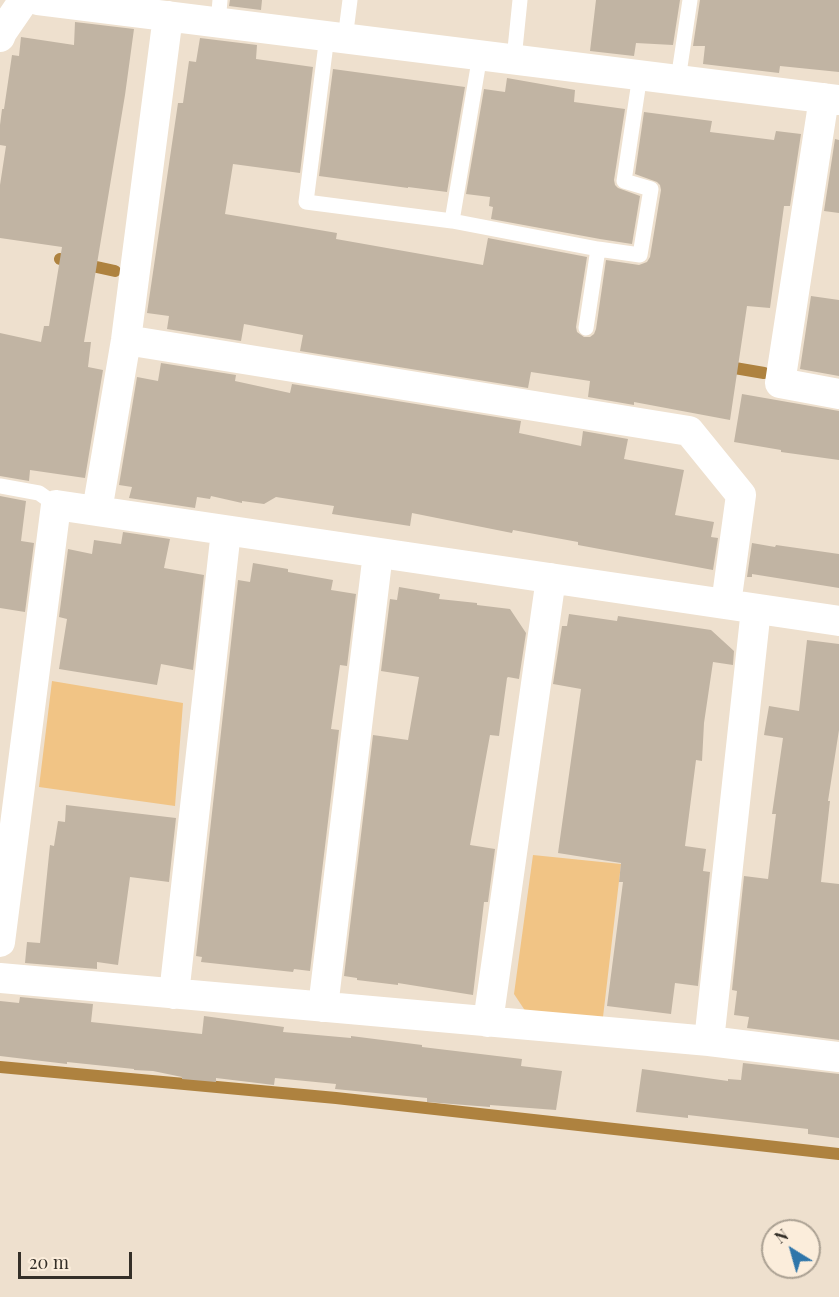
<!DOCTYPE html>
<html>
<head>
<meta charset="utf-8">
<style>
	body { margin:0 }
	#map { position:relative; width:839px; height:1297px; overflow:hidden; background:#eee0ce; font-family:"Playfair Display",serif }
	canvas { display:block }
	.north { position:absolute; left:761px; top:1219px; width:60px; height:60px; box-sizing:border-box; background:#fbeddb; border:2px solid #aba193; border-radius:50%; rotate:323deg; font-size:16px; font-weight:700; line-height:24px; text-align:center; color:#342f28 }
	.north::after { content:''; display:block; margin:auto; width:21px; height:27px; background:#2f76aa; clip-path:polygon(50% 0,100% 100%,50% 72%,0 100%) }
	.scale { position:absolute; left:18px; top:1252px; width:114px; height:27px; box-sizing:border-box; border:3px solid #342f28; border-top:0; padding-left:8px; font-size:18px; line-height:21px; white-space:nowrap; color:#342f28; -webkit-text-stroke:4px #fbeddb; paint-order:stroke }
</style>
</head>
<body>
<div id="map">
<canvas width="839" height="1297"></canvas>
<div class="north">N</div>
<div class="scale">20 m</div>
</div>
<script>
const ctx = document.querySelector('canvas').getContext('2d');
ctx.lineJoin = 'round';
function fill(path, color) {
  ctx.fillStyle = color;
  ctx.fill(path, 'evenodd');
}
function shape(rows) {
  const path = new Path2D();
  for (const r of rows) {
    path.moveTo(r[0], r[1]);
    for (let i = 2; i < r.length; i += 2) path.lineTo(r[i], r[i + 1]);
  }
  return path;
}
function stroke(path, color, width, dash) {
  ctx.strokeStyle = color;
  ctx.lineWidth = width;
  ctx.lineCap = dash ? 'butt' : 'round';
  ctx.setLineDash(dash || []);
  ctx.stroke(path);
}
fill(shape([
	[52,681,183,703,175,806,39,787],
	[533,855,621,864,603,1017,528,1015,514,994]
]), '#f1c485');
stroke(shape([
	[60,259,115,271],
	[723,366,764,373],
	[0,1067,336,1098,839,1154]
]), '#ae823f', 12);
fill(shape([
	[230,0,262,0,261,10,229,6],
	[596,0,680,0,673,45,636,43,634,56,590,51],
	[700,0,839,0,839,72,780,66,779,73,703,64,705,46,693,46],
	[75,22,134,29,125,95,84,342,91,342,88,367,103,370,85,478,30,470,29,481,0,476,0,333,41,342,44,326,49,326,62,247,0,238,0,185,6,146,0,145,0,125,2,109,4,109,12,55,19,56,21,37,74,45],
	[200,38,257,45,256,59,313,67,300,173,233,164,225,214,337,233,336,239,483,265,488,238,587,257,576,327,577,332,584,337,590,337,594,334,596,329,606,260,639,265,647,262,650,257,661,190,660,185,657,182,635,174,644,112,712,121,710,132,774,140,776,131,801,134,790,206,784,206,770,308,747,306,730,420,634,402,634,405,588,397,590,381,531,372,528,388,300,351,303,335,244,324,241,341,167,329,169,316,147,313,178,103,183,103,189,61,196,62],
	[333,69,465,87,447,192,408,187,408,188,319,176],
	[507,78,575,90,574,102,625,109,614,180,615,185,618,188,640,196,632,244,600,239,491,219,493,207,489,206,490,197,466,194,484,89,505,92],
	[835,139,839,140,839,213,824,211],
	[811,296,839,300,839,376,800,369],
	[161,363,236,375,235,381,290,393,292,384,521,421,519,433,581,446,583,431,628,439,624,459,684,470,675,515,714,522,711,537,718,538,713,570,578,545,578,542,513,530,512,533,412,513,410,526,332,514,334,506,276,497,264,504,242,501,242,503,211,496,210,499,197,497,195,508,129,498,132,487,119,485,137,377,158,381],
	[742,394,839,411,839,460,781,452,781,450,734,442],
	[0,496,26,501,21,541,34,543,25,612,0,608],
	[123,532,170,539,164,568,204,575,193,670,161,664,157,685,59,669,67,619,59,617,68,549,92,554,94,540,121,544],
	[752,543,775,547,776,545,839,554,839,588,752,574,752,577,747,577],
	[253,563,288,569,288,572,333,580,331,590,356,594,347,666,340,665,331,729,339,730,310,971,294,969,293,972,201,962,202,957,196,956,238,580,250,582],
	[399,587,440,594,439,599,477,603,477,605,510,609,526,633,519,679,508,677,507,678,499,736,490,735,470,845,495,849,488,902,484,902,473,995,398,983,398,985,357,980,357,978,344,976,373,735,408,740,419,677,381,671,390,599,397,600],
	[569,614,617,621,618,616,711,630,734,651,733,665,713,662,704,723,702,761,696,760,685,846,706,849,703,871,710,872,698,986,675,983,671,1014,607,1006,623,882,619,882,621,863,558,853,581,689,553,684,562,626,567,626],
	[807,640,839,644,839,730,828,801,830,801,821,882,839,884,839,1040,747,1028,749,1017,734,1015,737,991,732,990,744,876,768,879,776,814,772,814,783,738,764,735,769,706,799,711],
	[66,805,176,818,169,882,130,877,118,965,97,962,97,969,25,963,27,942,40,943,50,845,54,846,58,821,65,822],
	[20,997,93,1004,91,1022,202,1034,204,1016,284,1027,283,1032,351,1038,351,1036,422,1045,422,1047,522,1059,521,1066,562,1071,556,1110,490,1105,490,1107,427,1102,427,1098,335,1089,336,1084,275,1078,274,1085,216,1078,216,1082,182,1079,182,1077,153,1071,134,1070,134,1069,67,1062,67,1064,0,1056,0,1001,19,1003],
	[743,1063,839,1074,839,1138,808,1134,808,1129,688,1115,688,1118,636,1112,642,1069,728,1081,728,1079,741,1080]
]), '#c1b4a3');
stroke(shape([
	[218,23,220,0],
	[327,36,306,202,452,221,598,249,640,255,651,189,624,181,640,75],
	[345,39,350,0],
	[514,59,520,0],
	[678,80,690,0],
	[452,221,480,55],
	[586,328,598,249],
	[0,486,39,493,56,505]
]), '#fff', 15);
stroke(shape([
	[38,0,839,100],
	[0,37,2,32,24,0],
	[824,98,780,383,839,394],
	[126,340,689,431,741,495,726,604],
	[97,511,126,340,168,16],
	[0,942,56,505,839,621],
	[0,978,709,1041,839,1057],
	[174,994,226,531],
	[323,1007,378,553],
	[488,1022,551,578],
	[709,1041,756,609]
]), '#fff', 30);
</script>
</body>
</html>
